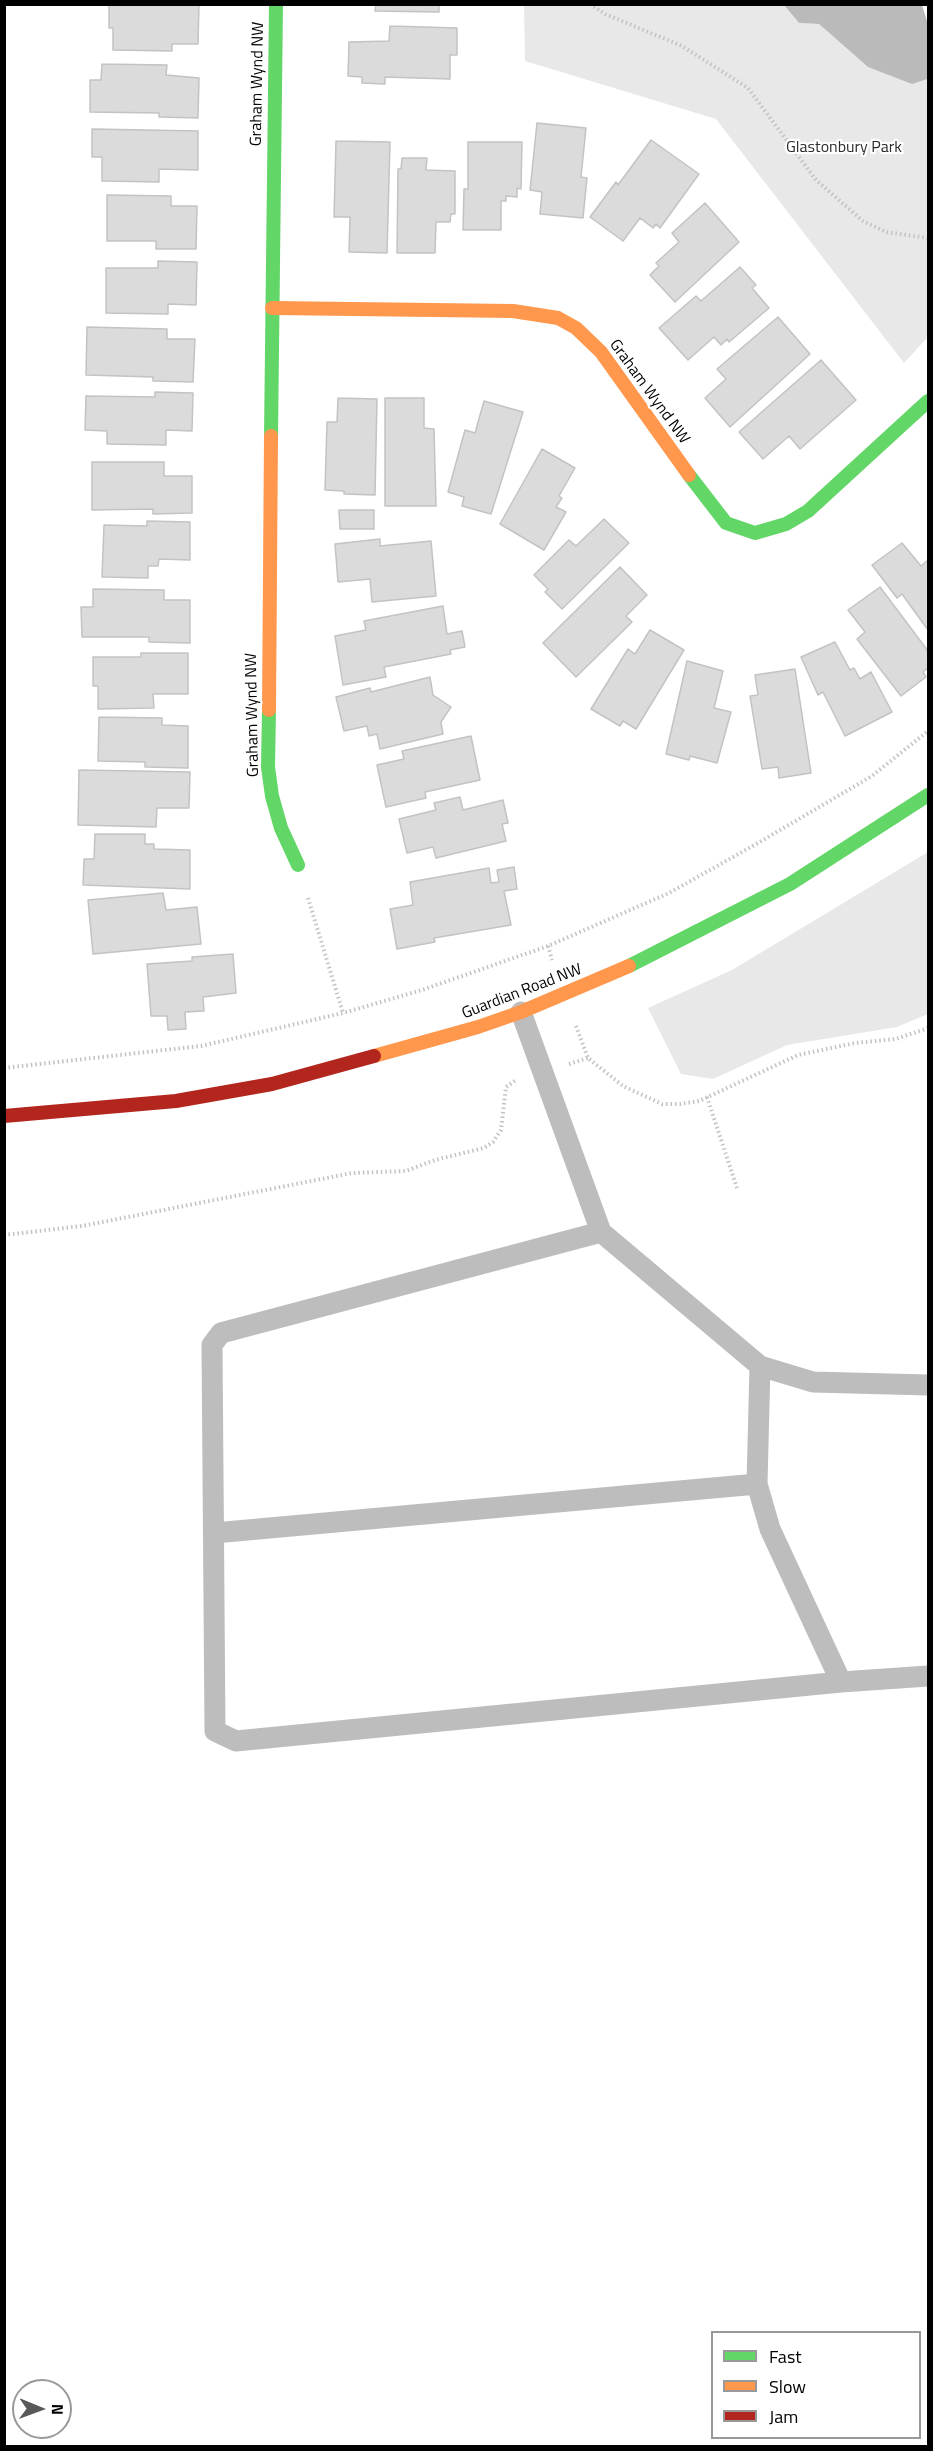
<!DOCTYPE html>
<html>
<head>
<meta charset="utf-8">
<style>
	body { margin:0 }
	#map { position:relative; width:933px; height:2451px; overflow:hidden; background:#fff; font-family:"Titillium Web",sans-serif }
	canvas { display:block }
	.frame { position:absolute; inset:0; border:6px solid #000; pointer-events:none }
	.legend { position:absolute; left:711px; top:2331px; width:210px; height:108px; box-sizing:border-box; background:#fff; border:2px solid #999; margin:0; padding:8px 10px; list-style:none; font-size:18px; color:#000 }
	.legend li { display:flex; align-items:center; gap:12px; height:30px }
	.legend b { width:30px; border:2px solid #999 }
	.north { position:absolute; left:12px; top:2379px; width:60px; height:60px; box-sizing:border-box; background:#fff; border:2px solid #999; border-radius:50%; rotate:91deg; font-size:16px; font-weight:700; line-height:24px; text-align:center; color:#000 }
	.north::after { content:''; display:block; margin:auto; width:21px; height:27px; background:#595959; clip-path:polygon(50% 0,100% 100%,50% 72%,0 100%) }
</style>
</head>
<body>
<div id="map">
<canvas width="933" height="2451"></canvas>
<div class="frame"></div>
<ul class="legend">
<li><b style="height:8px;background:#63d668"></b>Fast</li>
<li><b style="height:8px;background:#ff974d"></b>Slow</li>
<li><b style="height:8px;background:#b3261e"></b>Jam</li>
</ul>
<div class="north">N</div>
</div>
<script>
const ctx = document.querySelector('canvas').getContext('2d');
ctx.lineJoin = 'round';
function fill(path, color) {
  ctx.fillStyle = color;
  ctx.fill(path, 'evenodd');
}
function shape(rows) {
  const path = new Path2D();
  for (const r of rows) {
    path.moveTo(r[0], r[1]);
    for (let i = 2; i < r.length; i += 2) path.lineTo(r[i], r[i + 1]);
  }
  return path;
}
function stroke(path, color, width, dash) {
  ctx.strokeStyle = color;
  ctx.lineWidth = width;
  ctx.lineCap = dash ? 'butt' : 'round';
  ctx.setLineDash(dash || []);
  ctx.stroke(path);
}
function write(font, color, halo, rows, align = 'center') {
  ctx.font = font + ' "Titillium Web",sans-serif';
  ctx.lineWidth = 4.5;
  ctx.setLineDash([]);
  ctx.textBaseline = 'middle';
  ctx.strokeStyle = halo;
  ctx.fillStyle = color;
  for (const [text, x, y, turn = 0] of rows) {
    ctx.save();
    ctx.translate(x, y);
    ctx.rotate((+turn || 0) * Math.PI / 180);
    ctx.textAlign = isNaN(turn) ? turn : align;
    if (halo) ctx.strokeText(text, 0, 0);
    ctx.fillText(text, 0, 0);
    ctx.restore();
  }
}
fill(shape([
	[524,5,784,5,799,23,819,24,868,67,927,79,928,59,928,337,904,363,716,119,525,61],
	[928,852,928,1014,897,1027,787,1045,713,1079,681,1074,648,1008,732,970]
]), '#e8e8e8');
fill(shape([
	[784,5,922,5,928,24,927,79,912,84,868,67,819,24,799,23]
]), '#bababa');
const building = shape([
	[109,4,199,4,198,44,172,44,172,51,113,50,113,28,109,28,109,4],
	[376,4,439,4,439,12,375,11,376,4],
	[390,26,457,28,457,55,450,55,450,79,385,77,385,84,362,83,362,77,348,76,349,42,389,41,390,26],
	[102,64,167,65,166,75,199,78,198,118,159,117,159,113,90,112,90,80,101,80,102,64],
	[537,123,586,128,581,177,587,178,583,218,540,214,542,192,530,190,537,123],
	[92,129,198,131,198,170,159,169,159,182,102,181,102,157,92,157,92,129],
	[651,140,699,174,660,228,656,224,653,228,640,218,623,241,590,217,616,182,618,185,651,140],
	[336,141,390,142,387,253,349,252,350,217,334,217,336,141],
	[468,142,522,142,521,189,517,188,517,197,506,196,506,201,501,201,501,230,463,230,464,189,468,189,468,142],
	[402,158,427,158,426,170,455,171,455,214,451,214,450,222,436,222,435,253,397,253,398,169,401,169,402,158],
	[107,195,171,196,171,206,197,206,196,249,156,249,156,241,107,241,107,195],
	[705,203,739,242,675,302,650,275,659,266,656,263,679,242,672,233,705,203],
	[158,261,197,262,196,305,168,304,168,314,106,313,106,268,158,268,158,261],
	[740,267,756,285,752,288,769,308,729,342,727,339,721,345,714,337,688,360,659,328,696,296,701,301,740,267],
	[778,317,810,354,730,427,705,398,726,379,717,369,778,317],
	[87,327,167,329,167,339,195,339,193,382,153,381,153,377,86,375,87,327],
	[821,360,856,400,800,449,789,436,763,459,739,432,821,360],
	[155,392,193,393,192,431,166,430,166,445,107,444,107,431,85,430,86,396,155,397,155,392],
	[338,398,377,399,375,495,344,494,344,491,325,490,327,422,337,422,338,398],
	[385,398,424,398,424,428,434,429,436,506,385,506,385,398],
	[484,401,523,412,491,514,462,506,464,497,448,492,465,430,475,433,484,401],
	[542,449,575,468,559,496,562,498,556,507,566,512,544,550,500,524,542,449],
	[92,462,164,462,164,476,192,476,192,513,153,514,153,509,92,510,92,462],
	[339,510,374,510,374,529,340,529,339,510],
	[604,519,629,543,562,609,545,592,548,589,534,575,569,540,576,546,604,519],
	[147,521,190,522,190,560,159,559,158,566,148,566,148,578,102,577,104,525,147,526,147,521],
	[380,539,380,546,431,541,436,596,372,602,370,579,338,582,335,544,380,539],
	[902,543,921,566,928,560,928,630,902,594,897,598,872,565,902,543],
	[620,567,647,595,626,616,632,622,576,677,543,643,620,567],
	[880,587,928,651,928,668,923,672,926,677,901,696,857,639,865,632,848,610,880,587],
	[93,589,164,590,164,600,190,600,190,643,149,642,149,637,82,637,81,607,93,607,93,589],
	[443,606,447,634,462,631,465,647,450,650,451,654,384,667,386,677,343,685,335,636,366,630,364,621,443,606],
	[650,630,684,650,636,729,623,721,620,726,591,709,628,649,635,654,650,630],
	[835,642,850,670,854,668,860,679,871,672,892,712,845,736,823,692,818,695,801,657,835,642],
	[141,653,188,653,188,694,153,694,154,708,98,709,98,686,93,686,93,657,141,657,141,653],
	[687,661,723,671,714,708,731,712,717,763,690,756,689,760,666,754,687,661],
	[795,669,811,773,779,778,778,767,762,769,750,696,758,695,755,675,795,669],
	[430,677,433,695,451,707,441,722,443,734,380,749,377,734,369,736,367,726,344,731,336,697,370,688,371,692,430,677],
	[99,717,162,718,162,725,188,726,188,768,145,767,145,762,98,761,99,717],
	[471,736,480,780,425,792,426,798,386,807,377,765,404,759,402,751,471,736],
	[79,770,190,772,189,808,157,808,156,827,78,825,79,770],
	[460,797,463,810,503,800,508,823,502,824,506,841,436,858,433,847,407,853,399,819,436,810,434,803,460,797],
	[95,834,145,834,145,844,154,844,154,849,190,850,190,889,83,885,84,859,94,859,95,834],
	[514,867,517,889,504,891,511,925,434,938,435,942,397,949,390,909,413,905,410,882,489,868,491,883,499,882,497,870,514,867],
	[163,893,166,910,197,907,201,944,93,954,88,900,163,893],
	[233,954,236,993,203,997,204,1011,185,1012,186,1029,168,1030,167,1016,151,1016,147,964,192,961,192,957,233,954]
]);
fill(building, '#dbdbdb');
stroke(building, '#c3c3c3', 1.5);
stroke(shape([
	[590,4,605,14,682,46,748,88,816,180,863,221,886,232,928,238],
	[308,898,343,1013],
	[548,946,552,960],
	[576,1026,588,1058,623,1086,662,1104,680,1104,699,1101,798,1055,855,1043,896,1039,928,1028],
	[569,1064,588,1058],
	[4,1068,201,1046,343,1013,422,990,548,946,669,893,758,843,872,776,928,731],
	[707,1097,737,1188],
	[4,1235,82,1226,352,1173,406,1171,435,1160,484,1148,493,1142,501,1130,506,1087,516,1080]
]), '#c2c2c2', 4, [1.5, 3]);
stroke(shape([
	[521,1012,601,1232,760,1366,813,1382,928,1385],
	[601,1232,221,1333,212,1345,215,1731,236,1741,841,1682],
	[760,1366,757,1484,770,1529,841,1682,928,1676],
	[214,1533,757,1484]
]), '#bdbdbd', 21);
stroke(shape([
	[271,436,276,4],
	[689,475,726,523,755,533,786,524,808,511,928,401],
	[269,710,268,767,272,796,281,828,298,865],
	[629,966,790,884,928,795]
]), '#63d668', 14);
stroke(shape([
	[272,308,513,311,558,318,576,328,601,352,689,475],
	[269,710,271,436],
	[374,1056,478,1027,521,1012,629,966]
]), '#ff974d', 14);
stroke(shape([
	[4,1116,176,1101,272,1084,374,1056]
]), '#b3261e', 14);
write('16px', '#000', '#fff', [
	["Graham Wynd NW",258,84,-89],
	["Graham Wynd NW",649,392,54],
	["Graham Wynd NW",253,715,-91],
	["Guardian Road NW",522,992,-21]
]);
write('16px', '#2c2c2c', '#fff', [
	["Glastonbury Park",844,148]
]);
</script>
</body>
</html>
